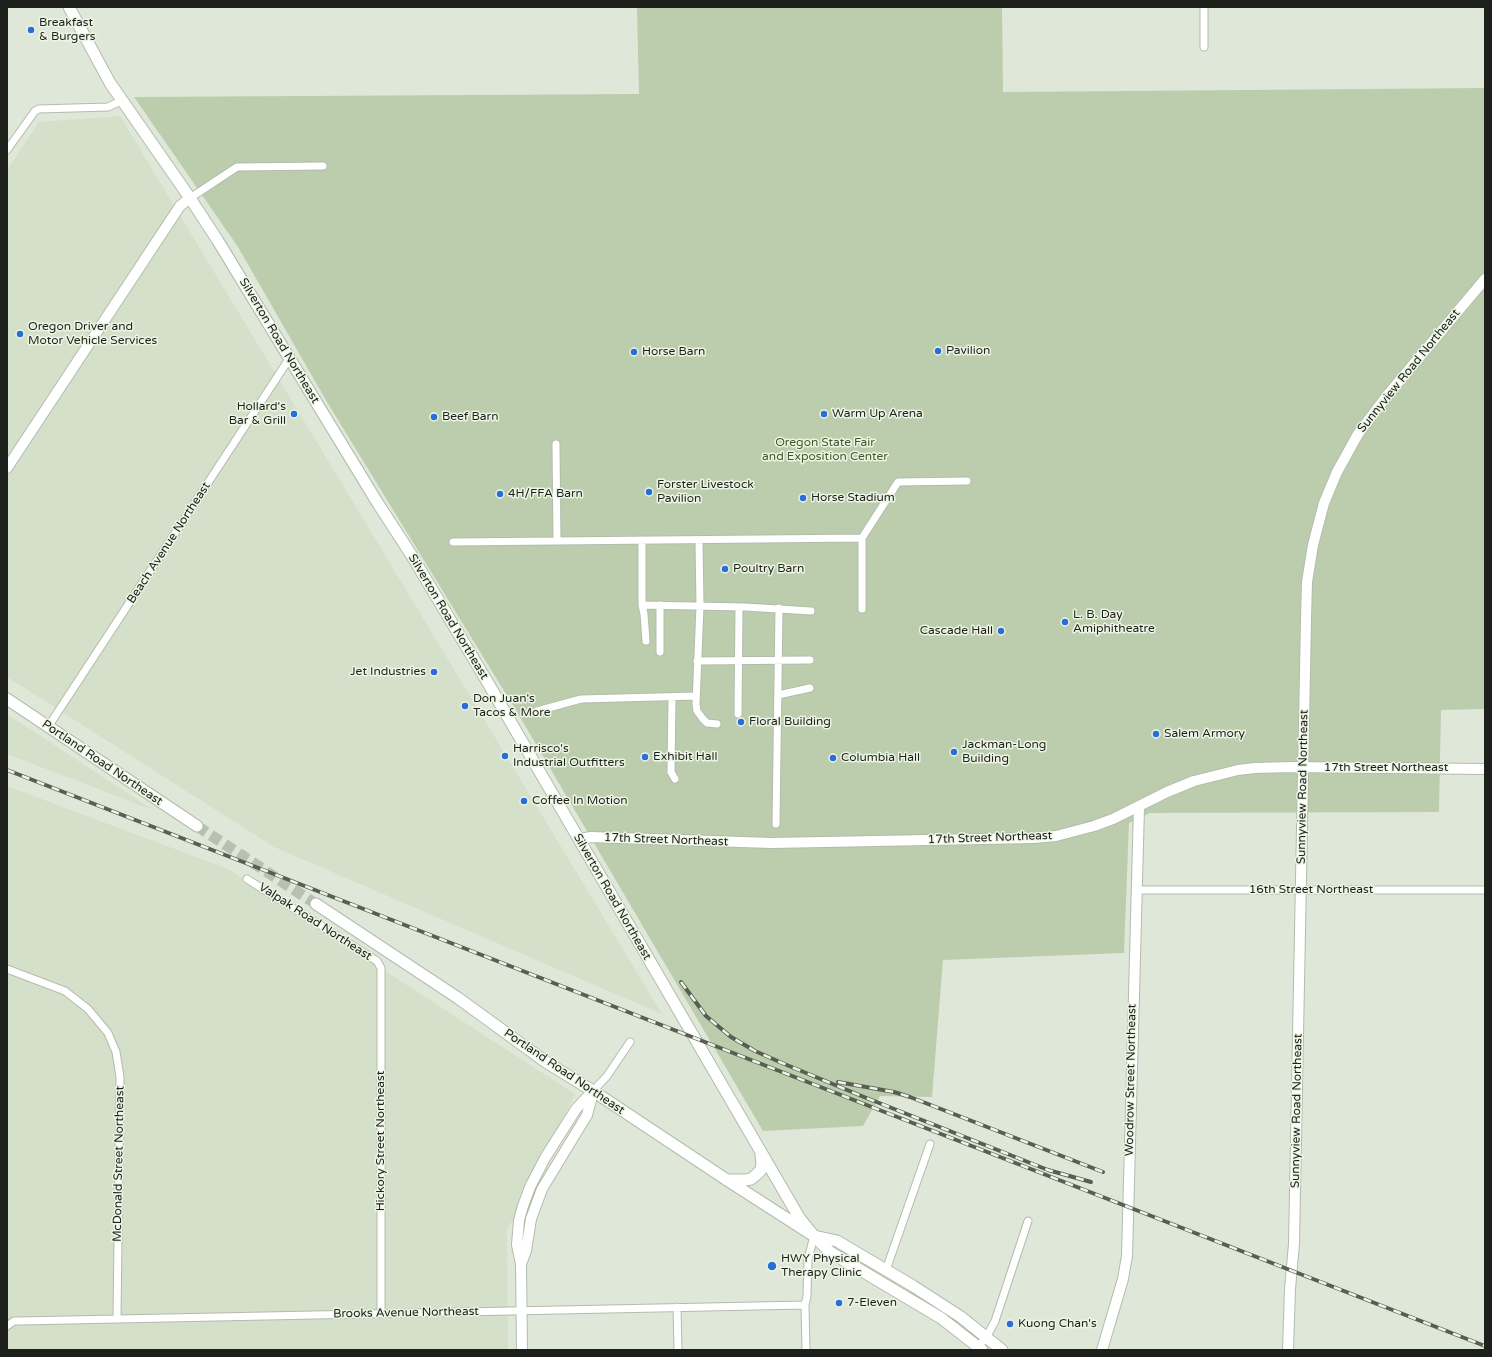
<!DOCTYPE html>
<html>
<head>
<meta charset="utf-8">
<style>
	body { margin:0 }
	#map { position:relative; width:1492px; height:1357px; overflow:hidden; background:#dfe8d8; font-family:"Varela Round",sans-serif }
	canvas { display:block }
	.frame { position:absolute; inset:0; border:8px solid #1d201b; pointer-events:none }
</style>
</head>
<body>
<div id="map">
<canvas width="1492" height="1357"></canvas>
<div class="frame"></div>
</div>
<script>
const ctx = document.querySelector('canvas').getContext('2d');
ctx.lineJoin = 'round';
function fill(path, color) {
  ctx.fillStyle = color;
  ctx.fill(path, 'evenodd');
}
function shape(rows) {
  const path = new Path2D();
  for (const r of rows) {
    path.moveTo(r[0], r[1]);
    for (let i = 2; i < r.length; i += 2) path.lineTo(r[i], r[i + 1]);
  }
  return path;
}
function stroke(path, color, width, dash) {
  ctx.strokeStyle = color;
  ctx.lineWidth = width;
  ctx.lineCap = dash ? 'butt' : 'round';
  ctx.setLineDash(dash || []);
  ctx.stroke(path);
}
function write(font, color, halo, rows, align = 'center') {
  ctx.font = font + ' "Varela Round",sans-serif';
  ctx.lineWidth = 3;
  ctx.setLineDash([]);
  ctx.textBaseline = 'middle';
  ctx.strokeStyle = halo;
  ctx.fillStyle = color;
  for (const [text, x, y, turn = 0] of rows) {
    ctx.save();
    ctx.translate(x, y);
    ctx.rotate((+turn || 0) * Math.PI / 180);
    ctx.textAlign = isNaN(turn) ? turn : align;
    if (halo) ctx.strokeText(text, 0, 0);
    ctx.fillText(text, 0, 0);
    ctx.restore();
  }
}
fill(shape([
	[120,116,662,1014,274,847,7,677,7,170,39,122],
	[7,714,153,810,7,754],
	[7,786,228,869,575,1094,507,1231,508,1350,7,1350]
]), '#d4e0c9');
fill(shape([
	[637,7,1002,7,1003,92,1485,88,1485,709,1441,710,1439,812,1150,813,1129,823,1124,953,943,960,932,1097,880,1096,863,1126,763,1131,520,717,327,402,238,247,134,97,639,94]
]), '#bccdad');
stroke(shape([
	[197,826,316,904]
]), '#b8c0b2', 11, [11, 5.5]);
const street = shape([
	[1204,47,1204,7],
	[7,150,35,111,39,109,108,107,121,101],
	[190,198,237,167,323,166],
	[556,444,557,541],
	[642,540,642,605,745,607,811,611],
	[699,540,700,606,696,704,697,711,703,719,707,723,717,724],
	[453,542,862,538],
	[642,605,644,614,646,641],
	[862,609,862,538,898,482,967,481],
	[660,652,660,605],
	[697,661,810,660],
	[778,695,810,688],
	[672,697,671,772,675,779],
	[537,711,581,699,696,696],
	[738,714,739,607],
	[48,727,289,359],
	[776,824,779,608],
	[247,879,377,961,381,968,381,1314],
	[1137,890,1485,890],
	[7,969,65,991,88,1009,108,1033,116,1052,120,1077,117,1318],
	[593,1091,607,1076,630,1042],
	[886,1270,930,1144],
	[677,1307,678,1350],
	[7,1326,14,1321,20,1321,805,1305],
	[978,1347,987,1336,995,1321,1028,1221],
	[806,1350,805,1305,807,1296,808,1259,814,1236]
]);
const secondary = shape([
	[7,468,180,206,190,198],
	[579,839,591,837,771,843,1033,838,1056,836,1094,826,1113,819,1167,792,1194,781,1238,770,1255,768,1291,767,1485,769],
	[521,1264,526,1251,531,1219,542,1189,587,1115,593,1093],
	[522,1350,521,1264,517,1245,519,1220,523,1206,530,1187,545,1158,576,1109,593,1091],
	[1102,1350,1123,1279,1127,1256,1139,807],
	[1288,1350,1290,1289,1294,1244,1306,619,1307,582,1313,545,1324,503,1337,472,1358,434,1386,397,1485,279]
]);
const primary = shape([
	[69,7,110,83,190,198,218,241,377,502,412,556,488,683,800,1219,814,1236,830,1252,941,1318,982,1350],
	[7,699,197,826],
	[316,904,458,998,546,1062,593,1091,727,1180,814,1236,837,1241,913,1286,961,1317,1002,1350],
	[727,1180,745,1180,751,1179,756,1175,761,1170,762,1164,761,1155]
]);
stroke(street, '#b3bcac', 9);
stroke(secondary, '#b3bcac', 12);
stroke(primary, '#b3bcac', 13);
stroke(street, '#fff', 7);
stroke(secondary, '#fff', 10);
stroke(primary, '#fff', 11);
const rail = shape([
	[7,770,1485,1346],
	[681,982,706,1016,731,1037,755,1051,782,1063,864,1097,1048,1170,1091,1182],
	[838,1082,894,1092,910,1097,1103,1172]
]);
stroke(rail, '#595e55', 4);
stroke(rail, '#edf6e5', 2.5, [8]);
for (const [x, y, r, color] of [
	[31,30,4,"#296dd9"],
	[20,334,4,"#296dd9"],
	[938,351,4,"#296dd9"],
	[634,352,4,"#296dd9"],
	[294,414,4,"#296dd9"],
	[824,414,4,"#296dd9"],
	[434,417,4,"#296dd9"],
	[649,492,4,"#296dd9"],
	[500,494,4,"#296dd9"],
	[803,498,4,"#296dd9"],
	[725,569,4,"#296dd9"],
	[1065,622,4,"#296dd9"],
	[1001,631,4,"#296dd9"],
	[434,672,4,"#296dd9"],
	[465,706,4,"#296dd9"],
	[741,722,4,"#296dd9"],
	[1156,734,4,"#296dd9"],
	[954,752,4,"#296dd9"],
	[505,756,4,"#296dd9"],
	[645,757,4,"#296dd9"],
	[833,758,4,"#296dd9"],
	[524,801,4,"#296dd9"],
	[772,1266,5,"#296dd9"],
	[839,1303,4,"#296dd9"],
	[1010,1324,4,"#296dd9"]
]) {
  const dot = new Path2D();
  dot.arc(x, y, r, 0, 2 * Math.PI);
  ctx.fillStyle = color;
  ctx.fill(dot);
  stroke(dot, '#edf6e5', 1.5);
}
write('12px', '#1d201b', '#edf6e5', [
	["Breakfast",39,23],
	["& Burgers",39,37],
	["Oregon Driver and",28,327],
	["Motor Vehicle Services",28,341],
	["Pavilion",946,351],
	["Horse Barn",642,352],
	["Hollard's",286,407,"right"],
	["Bar & Grill",286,421,"right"],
	["Warm Up Arena",832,414],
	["Beef Barn",442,417],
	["Forster Livestock",657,485],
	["Pavilion",657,499],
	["4H/FFA Barn",508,494],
	["Horse Stadium",811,498],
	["Poultry Barn",733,569],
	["L. B. Day",1073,615],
	["Amiphitheatre",1073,629],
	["Cascade Hall",993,631,"right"],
	["Jet Industries",426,672,"right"],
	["Don Juan's",473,699],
	["Tacos & More",473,713],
	["Floral Building",749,722],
	["Salem Armory",1164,734],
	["Jackman-Long",962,745],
	["Building",962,759],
	["Harrisco's",513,749],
	["Industrial Outfitters",513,763],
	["Exhibit Hall",653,757],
	["Columbia Hall",841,758],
	["Coffee In Motion",532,801],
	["HWY Physical",781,1259],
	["Therapy Clinic",781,1273],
	["7-Eleven",847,1303],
	["Kuong Chan's",1018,1324]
], 'left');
write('12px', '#1d201b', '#edf6e5', [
	["Silverton Road Northeast",279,341,59],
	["Sunnyview Road Northeast",1409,371,-51],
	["Beach Avenue Northeast",169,543,-57],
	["Silverton Road Northeast",448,617,59],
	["Portland Road Northeast",102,763,34],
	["17th Street Northeast",1386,768],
	["Sunnyview Road Northeast",1303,787,-89],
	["17th Street Northeast",990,838,-2],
	["17th Street Northeast",666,840,2],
	["16th Street Northeast",1311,890],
	["Silverton Road Northeast",612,897,60],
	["Valpak Road Northeast",315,922,33],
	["Portland Road Northeast",564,1072,34],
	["Woodrow Street Northeast",1131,1080,-89],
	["Sunnyview Road Northeast",1297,1111,-89],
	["Hickory Street Northeast",381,1141,-90],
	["McDonald Street Northeast",119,1164,-89],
	["Brooks Avenue Northeast",406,1313,-1]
]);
write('12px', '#415926', '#edf6e5', [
	["Oregon State Fair",825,443],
	["and Exposition Center",825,457]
]);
</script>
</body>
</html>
